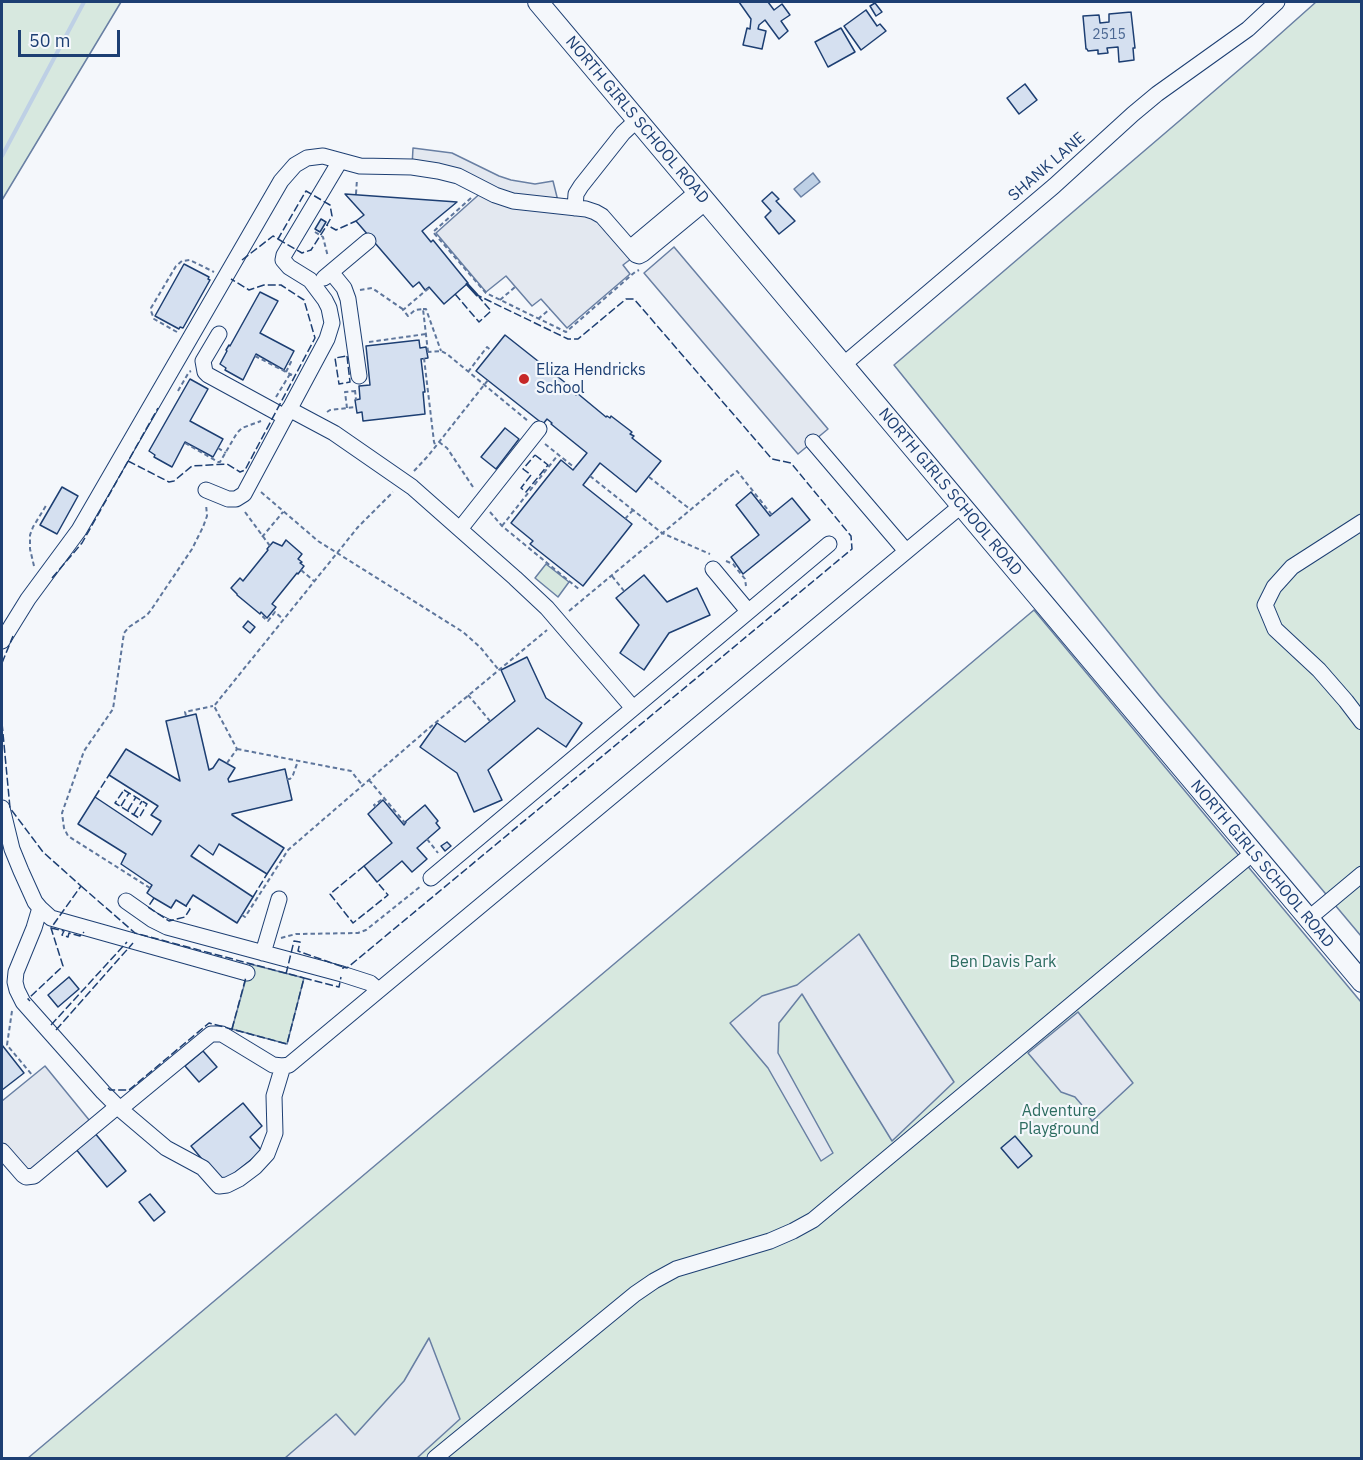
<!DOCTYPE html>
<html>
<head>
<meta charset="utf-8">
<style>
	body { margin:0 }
	#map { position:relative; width:1363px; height:1460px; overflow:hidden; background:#f4f7fb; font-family:"IBM Plex Sans",sans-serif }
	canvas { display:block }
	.frame { position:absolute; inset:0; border:3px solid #1d3f73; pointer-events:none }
	.scale { position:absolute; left:18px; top:30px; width:102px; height:27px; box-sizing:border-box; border:3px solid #1d3f73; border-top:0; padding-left:8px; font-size:18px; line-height:21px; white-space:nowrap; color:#1d3f73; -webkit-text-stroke:4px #f4f7fb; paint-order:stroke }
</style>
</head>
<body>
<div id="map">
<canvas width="1363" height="1460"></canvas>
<div class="frame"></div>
<div class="scale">50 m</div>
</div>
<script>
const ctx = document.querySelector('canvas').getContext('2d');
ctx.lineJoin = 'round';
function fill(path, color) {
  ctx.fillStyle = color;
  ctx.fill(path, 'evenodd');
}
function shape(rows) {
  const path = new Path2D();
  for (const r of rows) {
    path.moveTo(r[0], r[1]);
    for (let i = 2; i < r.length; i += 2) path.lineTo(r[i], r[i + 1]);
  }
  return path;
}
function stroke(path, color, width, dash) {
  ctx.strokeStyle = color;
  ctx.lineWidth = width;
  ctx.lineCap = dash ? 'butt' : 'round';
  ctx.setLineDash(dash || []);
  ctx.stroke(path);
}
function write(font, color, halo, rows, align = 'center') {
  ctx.font = font + ' "IBM Plex Sans",sans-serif';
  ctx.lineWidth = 4.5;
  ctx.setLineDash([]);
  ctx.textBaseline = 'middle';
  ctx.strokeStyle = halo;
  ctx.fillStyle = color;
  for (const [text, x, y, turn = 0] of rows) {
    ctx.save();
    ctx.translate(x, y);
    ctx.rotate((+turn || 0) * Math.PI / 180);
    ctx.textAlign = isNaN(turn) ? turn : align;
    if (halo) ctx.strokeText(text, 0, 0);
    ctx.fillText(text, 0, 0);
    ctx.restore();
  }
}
const green = shape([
	[2,2,121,2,2,200,2,2],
	[1316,2,1361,2,1361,936,1159,695,894,365,1261,51,1316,2],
	[546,564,569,582,558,597,535,578,546,564],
	[1034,610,1361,1002,1361,1458,28,1458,1034,610],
	[250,964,304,978,287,1044,232,1029,250,964]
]);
fill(green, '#d7e8df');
stroke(green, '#687fa3', 1.5);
const parking = shape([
	[413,148,452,153,499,176,511,180,535,184,553,181,559,205,586,210,636,255,623,265,630,274,567,328,541,299,532,306,506,276,486,292,436,233,484,190,412,167,413,148],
	[674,247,828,429,798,454,644,273,674,247],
	[859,934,954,1082,892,1141,802,994,779,1023,778,1053,833,1153,821,1161,768,1068,730,1023,762,996,797,985,859,934],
	[1078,1012,1133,1083,1092,1121,1081,1104,1075,1097,1061,1092,1028,1053,1078,1012],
	[45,1066,94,1126,34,1176,2,1150,2,1101,45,1066],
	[429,1338,460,1419,417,1458,285,1458,336,1414,355,1435,404,1381,429,1338]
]);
fill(parking, '#e3e8f0');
stroke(parking, '#687fa3', 1.5);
const water = shape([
	[813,173,820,182,801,197,794,189,813,173]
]);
fill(water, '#bed0e5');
stroke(water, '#687fa3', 1.5);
stroke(shape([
	[2,156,84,2]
]), '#bed0e5', 4);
const building = shape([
	[739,2,768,2,774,10,782,4,790,15,781,21,788,31,779,39,765,20,759,25,758,29,766,31,762,49,743,45,747,28,750,29,751,19,739,2],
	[875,3,882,12,876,16,870,6,875,3],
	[866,10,877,26,880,24,886,31,861,50,844,26,866,10],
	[1131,12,1135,48,1133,48,1134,60,1119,62,1118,47,1107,48,1108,53,1098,54,1098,50,1088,51,1087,49,1086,49,1083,16,1099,15,1100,23,1109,22,1109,14,1131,12],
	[841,28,855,52,828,67,815,42,841,28],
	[1025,84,1037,100,1019,114,1007,98,1025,84],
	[772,192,779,199,776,201,795,221,779,234,765,217,771,211,762,201,772,192],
	[345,194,457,202,422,231,431,242,433,240,468,283,444,304,429,287,425,290,419,282,413,287,356,221,364,215,345,194],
	[321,219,326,222,320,232,315,229,321,219],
	[184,264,209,277,208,279,210,280,183,328,180,327,179,329,155,316,184,264],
	[260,292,278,301,260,333,294,351,284,370,256,354,243,380,225,370,226,368,220,364,227,351,226,350,229,345,230,346,260,292],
	[505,335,572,388,571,390,576,395,577,393,606,417,607,416,610,418,611,416,632,432,630,434,634,436,632,438,661,461,636,492,600,463,583,485,632,524,583,586,530,544,533,541,511,523,561,460,573,470,587,453,551,424,552,423,547,419,543,424,476,371,505,335],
	[419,340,420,348,426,347,428,358,421,359,425,392,423,392,425,414,363,421,362,412,357,413,355,400,360,399,359,386,370,385,366,346,419,340],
	[190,379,208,389,190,421,223,439,213,457,185,442,172,467,154,457,155,455,149,451,190,379],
	[505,428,519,439,496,469,481,457,505,428],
	[62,487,78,496,57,534,40,525,62,487],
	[751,492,770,516,792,498,810,520,743,574,731,557,759,535,736,505,751,492],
	[286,540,302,554,298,559,302,562,300,563,304,566,298,574,297,573,272,604,276,607,267,618,261,612,260,614,237,595,237,594,231,588,240,578,243,581,268,550,267,549,273,542,282,546,286,540],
	[644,575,667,602,697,588,710,615,669,633,644,670,620,653,639,625,616,598,644,575],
	[248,621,255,627,250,633,243,627,248,621],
	[527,657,546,698,582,723,566,747,538,728,488,770,502,800,474,812,457,773,420,747,437,723,465,742,515,701,501,670,527,657],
	[196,714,209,770,213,768,219,759,235,768,228,779,229,782,285,769,292,800,232,814,232,815,284,848,267,874,219,844,213,855,199,845,191,856,253,897,237,923,193,895,186,906,176,900,171,908,154,898,147,893,152,885,121,864,126,854,78,824,95,797,152,835,161,821,151,815,158,806,109,775,126,749,180,781,166,721,196,714],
	[383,800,404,825,406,822,405,822,425,805,438,821,436,823,440,828,417,848,427,859,412,872,402,861,377,882,364,866,392,843,368,814,383,800],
	[447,842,451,846,445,851,441,846,447,842],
	[69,977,79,989,58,1007,48,995,69,977],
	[2,1045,24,1073,2,1090,2,1045],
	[203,1051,217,1067,199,1082,185,1066,203,1051],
	[243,1103,262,1126,250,1137,262,1151,222,1183,191,1146,243,1103],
	[94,1132,126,1171,107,1187,75,1148,94,1132],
	[1015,1136,1032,1156,1018,1168,1001,1148,1015,1136],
	[150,1194,165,1212,154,1221,139,1202,150,1194]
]);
fill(building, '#d5e0f0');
stroke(building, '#1d3f73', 1.5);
const minor = shape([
	[575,208,576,194,581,186,623,133,637,120],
	[630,248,698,191],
	[331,272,344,288,348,299,359,376],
	[324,278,368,241],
	[219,334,203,361,205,372,208,375,285,417],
	[843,365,1054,186,1133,114,1157,94,1248,29,1277,2],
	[289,409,334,433,412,487,515,578,547,608,633,708],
	[813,442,906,551],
	[206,490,228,499,236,499,244,494,327,339,332,323,329,308,325,300,310,280,289,267,283,260,284,255,340,161],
	[1362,522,1292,567,1274,587,1265,605,1275,629,1319,670,1346,701,1362,722],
	[460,529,539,429],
	[713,569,748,611],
	[2,641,28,599,79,530,281,181,295,165,307,158,323,156,360,166,412,167,438,171,458,176,495,195,513,201,586,209,595,212,602,216,636,255,639,256,643,254,706,202],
	[2,808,12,849,21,871,35,902,40,908,51,918,247,973],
	[431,878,829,544],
	[126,901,153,920,167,927,342,974,370,983,378,990],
	[40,908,34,928,16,972,15,982,17,990,23,1002,103,1092,120,1109,166,1148,203,1168,219,1186,227,1185,239,1179,255,1167,267,1154,275,1133,274,1096,283,1066],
	[1308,919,1362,874],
	[263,953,279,899],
	[120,1109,211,1034,222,1034,273,1065,283,1066,289,1065,962,505],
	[2,1151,23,1175,26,1177,34,1176,118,1106],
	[435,1458,635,1294,654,1281,676,1269,770,1241,793,1231,813,1220,1253,853]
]);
const major = shape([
	[538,2,1362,982]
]);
stroke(minor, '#1d3f73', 17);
stroke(major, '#1d3f73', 22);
stroke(shape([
	[356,194,357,179],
	[471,198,433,232,486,293,566,332,635,272,639,270],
	[315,232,323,237,328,257],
	[360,290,372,288,404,310],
	[500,300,515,287],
	[423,309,426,309,441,351],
	[538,319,550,309],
	[177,332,154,319,151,311,151,308,176,266,182,261,190,260,214,272],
	[369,342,426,334],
	[427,352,441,351,447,354,528,421],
	[428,352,423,309,415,310,408,316,403,310,430,287],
	[255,356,292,375],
	[424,358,434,442,436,447],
	[286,372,291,362,288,361],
	[468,372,487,347,492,351],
	[355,390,356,400],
	[178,391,189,372,191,371],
	[276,397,290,374],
	[347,408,345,392,355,391],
	[327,412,330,410,356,407],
	[439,442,447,448,473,487],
	[185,443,218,462,220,462,237,433,242,428,261,421],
	[545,444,575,468],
	[218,448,226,453],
	[414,471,428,456,488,380],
	[590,476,662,533,710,554],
	[649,477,691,510],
	[261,492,318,541,463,632,480,647,498,669],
	[245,512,270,546],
	[490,512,502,526,580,590],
	[625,519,633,510],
	[502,526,558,455],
	[262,537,283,512],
	[726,561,733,564,745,579,746,586],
	[34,566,30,549,30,535,33,527,47,504],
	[301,570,314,581],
	[612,576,624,591],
	[569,611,737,471,772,515],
	[264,616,263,617,268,621,275,612,283,619],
	[468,695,490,721],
	[186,716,185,712,213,706],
	[237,749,351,771,363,786],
	[227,763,237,749,214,706,358,527,393,492],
	[287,779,290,779,293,775,298,761],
	[369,780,405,823],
	[376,807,374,805,384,798],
	[427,839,438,853],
	[150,888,68,836,64,828,62,813,84,751,113,709,124,633,129,627,147,615,151,610,192,549,203,527,207,516,206,504],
	[242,915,245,917,288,850,428,729,547,630],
	[281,938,296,934,358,933,366,930,421,886],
	[12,1011,7,1045,33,1076]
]), '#5e769c', 2, [4.5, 3]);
stroke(minor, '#f4f7fb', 15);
stroke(major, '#f4f7fb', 20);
stroke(shape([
	[278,239,302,253,311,250,327,225],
	[242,260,273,236,278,239,306,191,330,205,332,216,327,225,336,230,356,221],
	[455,294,479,322,491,311,479,297],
	[347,356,350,382,339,384,335,358,347,356],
	[535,455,548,465,526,492,521,488,531,475,523,469,535,455],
	[128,461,169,482,174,481,192,466,227,464,240,472,245,470,315,338,304,300,281,285,264,285,249,290,231,279],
	[52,578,82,543,158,408],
	[2,663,13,636],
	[2,723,10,808,43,852,81,886,51,928,63,966,28,999,30,1001],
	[124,790,147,804,139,818,115,803,124,790],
	[95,797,109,775],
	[121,806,129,793],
	[128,810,136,797],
	[134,814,142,801],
	[364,866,330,894,353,923,388,895,377,882],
	[81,886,135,933,304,978],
	[253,897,267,874],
	[154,898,148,907,169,921,185,917,190,909,186,906],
	[51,928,64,931,62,935,68,937,69,933,80,936,84,932],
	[343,969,343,967,347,968,852,549,851,536,791,463,772,459,634,299,626,299,578,339,568,339,477,295],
	[286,974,294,941,300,942,298,951,343,967],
	[51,1025,127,942],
	[232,1029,246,977],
	[56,1030,133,943],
	[108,1088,110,1090,129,1090,209,1023,287,1044,304,978,339,987,341,977]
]), '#1d3f73', 1.5, [8, 3]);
stroke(shape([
	[467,284,477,295]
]), '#1d3f73', 3);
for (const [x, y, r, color] of [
	[524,379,6,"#c62828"]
]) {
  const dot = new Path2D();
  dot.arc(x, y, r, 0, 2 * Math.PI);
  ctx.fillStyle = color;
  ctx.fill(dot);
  stroke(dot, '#f4f7fb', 2);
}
write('14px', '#4b6792', null, [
	["2515",1109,35]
]);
write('16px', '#1d3f73', '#f4f7fb', [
	["NORTH GIRLS SCHOOL ROAD",637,120,50],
	["SHANK LANE",1047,167,-41],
	["NORTH GIRLS SCHOOL ROAD",950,492,50],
	["NORTH GIRLS SCHOOL ROAD",1262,864,50]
]);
write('16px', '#1d3f73', '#f4f7fb', [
	["Eliza Hendricks",536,370],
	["School",536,388]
], 'left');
write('16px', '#2c6c60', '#f4f7fb', [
	["Ben Davis Park",1003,962],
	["Adventure",1059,1111],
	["Playground",1059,1129]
]);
</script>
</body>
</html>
